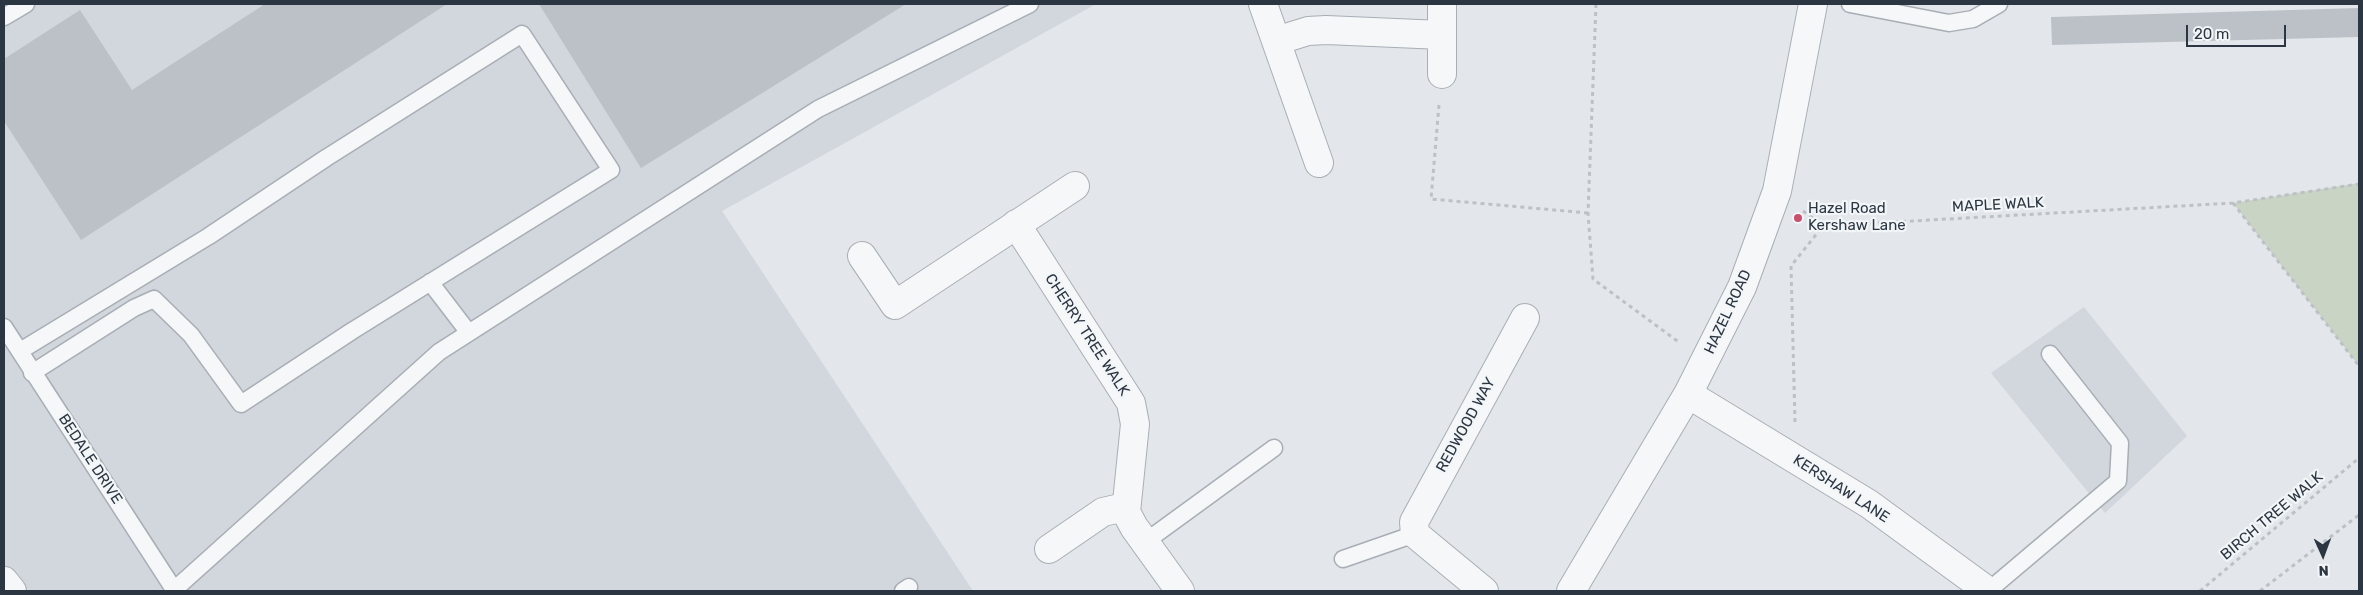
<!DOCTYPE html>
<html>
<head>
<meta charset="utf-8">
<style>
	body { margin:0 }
	#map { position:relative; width:2363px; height:595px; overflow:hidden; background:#e3e7eb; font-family:Rubik,sans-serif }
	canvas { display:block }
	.frame { position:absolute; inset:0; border:5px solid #2c3642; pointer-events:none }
	.north { position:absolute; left:2298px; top:530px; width:50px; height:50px; -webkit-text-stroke:4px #f3f6f8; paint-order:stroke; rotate:178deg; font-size:14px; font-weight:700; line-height:20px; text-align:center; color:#2c3642 }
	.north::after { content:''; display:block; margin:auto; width:18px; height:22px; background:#2c3642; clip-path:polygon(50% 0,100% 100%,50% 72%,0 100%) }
	.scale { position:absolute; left:2186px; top:25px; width:100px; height:22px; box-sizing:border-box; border:2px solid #2c3642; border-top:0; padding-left:6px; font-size:15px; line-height:18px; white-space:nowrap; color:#2c3642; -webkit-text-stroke:4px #f3f6f8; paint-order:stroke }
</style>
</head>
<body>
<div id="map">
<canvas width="2363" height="595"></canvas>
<div class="frame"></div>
<div class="north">N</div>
<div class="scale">20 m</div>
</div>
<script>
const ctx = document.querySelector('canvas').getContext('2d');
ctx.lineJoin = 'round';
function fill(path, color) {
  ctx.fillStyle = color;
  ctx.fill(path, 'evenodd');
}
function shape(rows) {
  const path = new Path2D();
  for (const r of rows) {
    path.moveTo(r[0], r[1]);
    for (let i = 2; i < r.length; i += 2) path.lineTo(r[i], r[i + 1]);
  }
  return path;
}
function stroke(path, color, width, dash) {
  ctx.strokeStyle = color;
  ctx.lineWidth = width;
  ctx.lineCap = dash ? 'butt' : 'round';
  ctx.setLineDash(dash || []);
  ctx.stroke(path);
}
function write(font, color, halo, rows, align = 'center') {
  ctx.font = font + ' Rubik,sans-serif';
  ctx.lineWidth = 4.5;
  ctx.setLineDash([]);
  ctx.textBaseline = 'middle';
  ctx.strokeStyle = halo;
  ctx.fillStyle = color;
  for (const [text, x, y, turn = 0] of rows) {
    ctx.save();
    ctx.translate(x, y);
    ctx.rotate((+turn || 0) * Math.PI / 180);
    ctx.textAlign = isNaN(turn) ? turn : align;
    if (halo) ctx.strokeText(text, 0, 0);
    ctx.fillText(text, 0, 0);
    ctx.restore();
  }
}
fill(shape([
	[4,4,1096,4,722,211,973,591,12,591,4,581],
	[2084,307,2187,436,2105,513,1991,373]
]), '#d2d6dd');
fill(shape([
	[2359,183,2359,366,2233,203]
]), '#cad4c5');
fill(shape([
	[265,4,447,4,81,240,4,121,4,59,80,10,132,90],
	[539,4,906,4,641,168],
	[2359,8,2359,37,2052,45,2051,17]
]), '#bbc1c7');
const lane = shape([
	[1850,4,1949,23,1973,19,1999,4],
	[4,17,26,4],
	[430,282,469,333],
	[4,327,175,591],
	[20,351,209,236,326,158,522,34,611,170,352,331,241,404,191,335,154,299,134,308,32,373],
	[1145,542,1274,448],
	[1343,559,1415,534],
	[174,590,439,352,818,109,1030,4],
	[903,591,909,587],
	[1988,591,2118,481,2120,443,2050,354]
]);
const street = shape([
	[1263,4,1319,163],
	[1276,41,1308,31,1326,30,1442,35],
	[1442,74,1442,4],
	[1016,224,1131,403,1135,424,1126,512],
	[862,256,895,305,1075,186],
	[1688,394,1869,504,1988,591],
	[1049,549,1103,512,1116,509,1126,512,1134,527,1180,591],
	[4,581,12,591],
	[1484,591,1415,534,1414,522,1525,318],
	[1571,591,1688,394,1742,287,1777,191,1813,4]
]);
stroke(lane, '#a8aeb5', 19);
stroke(street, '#a8aeb5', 30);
stroke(shape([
	[1596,4,1588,213,1593,279,1680,343],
	[1439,105,1431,199,1588,213],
	[2233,203,2359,366],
	[1803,211,1823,226,2233,203,2359,184],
	[1795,422,1791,266,1823,226],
	[2200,591,2359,458],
	[2260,591,2359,515]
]), '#bdc1c6', 3, [4, 4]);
stroke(lane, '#f6f7f9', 16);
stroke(street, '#f6f7f9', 28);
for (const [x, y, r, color] of [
	[1798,218,5,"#c9506c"]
]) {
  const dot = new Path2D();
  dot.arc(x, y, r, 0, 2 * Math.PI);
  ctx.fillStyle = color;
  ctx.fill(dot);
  stroke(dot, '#f3f6f8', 2);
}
write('15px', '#2c3642', '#f3f6f8', [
	["MAPLE WALK",1998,205,-3],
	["HAZEL ROAD",1728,312,-65],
	["CHERRY TREE WALK",1087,335,57],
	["REDWOOD WAY",1466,425,-61],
	["BEDALE DRIVE",90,459,57],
	["KERSHAW LANE",1841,489,33],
	["BIRCH TREE WALK",2272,516,-40]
]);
write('15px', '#2c3642', '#f3f6f8', [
	["Hazel Road",1808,209],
	["Kershaw Lane",1808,226]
], 'left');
</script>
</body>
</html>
